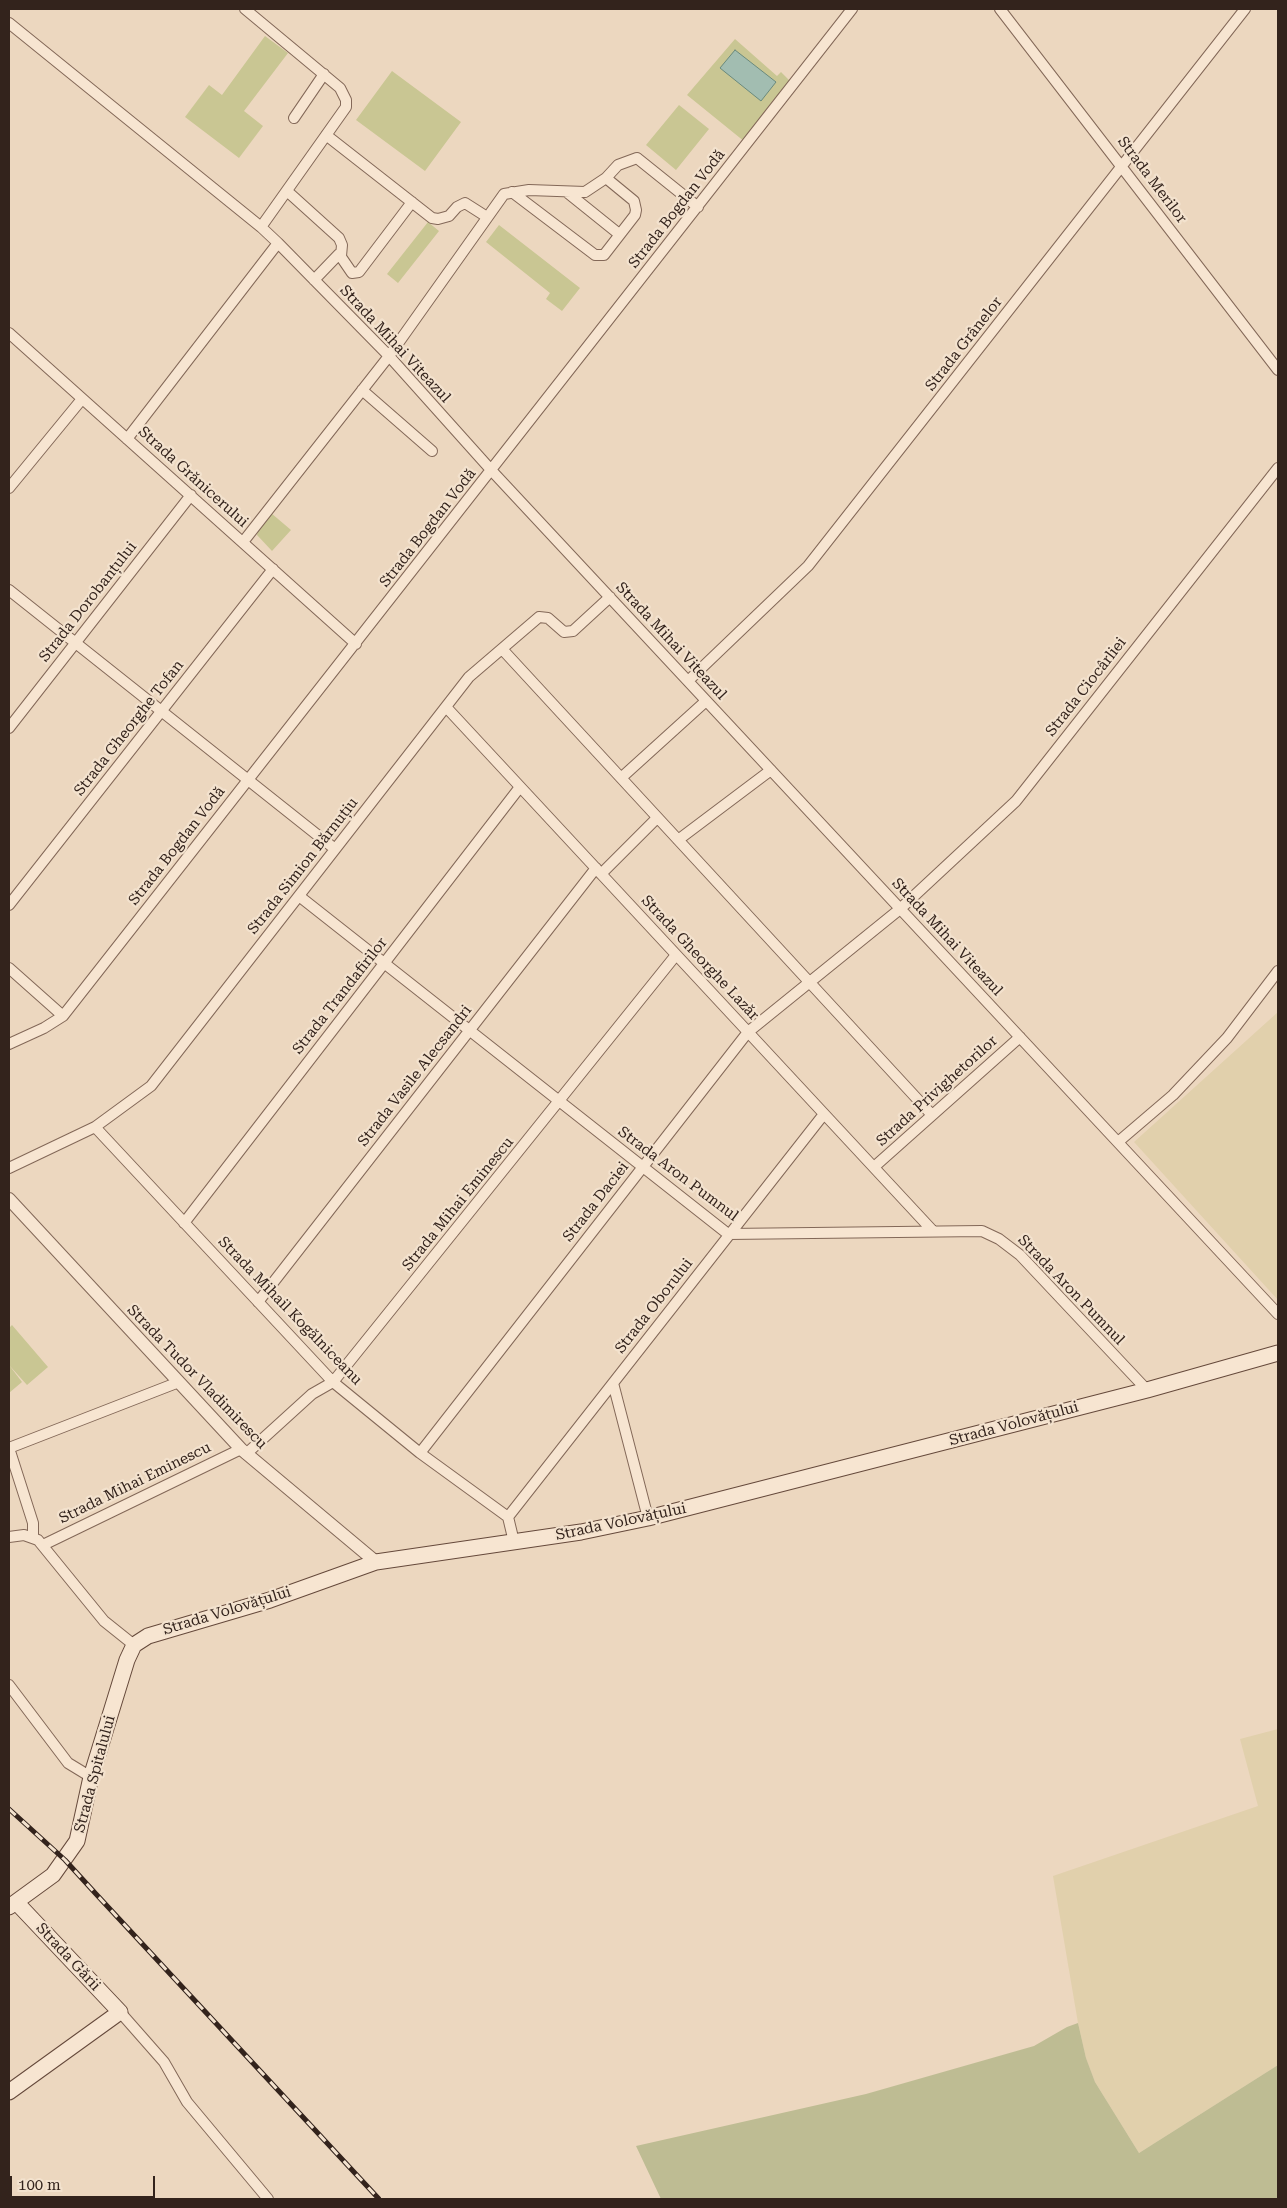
<!DOCTYPE html>
<html>
<head>
<meta charset="utf-8">
<style>
	body { margin:0 }
	#map { position:relative; width:1287px; height:2208px; overflow:hidden; background:#ecd7bf; font-family:"Roboto Serif",serif }
	canvas { display:block }
	.frame { position:absolute; inset:0; border:10px solid #33231c; pointer-events:none }
	.scale { position:absolute; left:10px; top:2176px; width:145px; height:22px; box-sizing:border-box; border:2px solid #33231c; border-top:0; padding-left:6px; font-size:15px; line-height:18px; white-space:nowrap; color:#33231c; -webkit-text-stroke:4px #f3e2ce; paint-order:stroke }
</style>
</head>
<body>
<div id="map">
<canvas width="1287" height="2208"></canvas>
<div class="frame"></div>
<div class="scale">100 m</div>
</div>
<script>
const ctx = document.querySelector('canvas').getContext('2d');
ctx.lineJoin = 'round';
function fill(path, color) {
  ctx.fillStyle = color;
  ctx.fill(path, 'evenodd');
}
function shape(rows) {
  const path = new Path2D();
  for (const r of rows) {
    path.moveTo(r[0], r[1]);
    for (let i = 2; i < r.length; i += 2) path.lineTo(r[i], r[i + 1]);
  }
  return path;
}
function stroke(path, color, width, dash) {
  ctx.strokeStyle = color;
  ctx.lineWidth = width;
  ctx.lineCap = dash ? 'butt' : 'round';
  ctx.setLineDash(dash || []);
  ctx.stroke(path);
}
function write(font, color, halo, rows, align = 'center') {
  ctx.font = font + ' "Roboto Serif",serif';
  ctx.lineWidth = 4.5;
  ctx.setLineDash([]);
  ctx.textBaseline = 'middle';
  ctx.strokeStyle = halo;
  ctx.fillStyle = color;
  for (const [text, x, y, turn = 0] of rows) {
    ctx.save();
    ctx.translate(x, y);
    ctx.rotate((+turn || 0) * Math.PI / 180);
    ctx.textAlign = isNaN(turn) ? turn : align;
    if (halo) ctx.strokeText(text, 0, 0);
    ctx.fillText(text, 0, 0);
    ctx.restore();
  }
}
fill(shape([
	[1278,1012,1278,1300,1134,1142],
	[1278,1729,1278,2065,1139,2153,1095,2082,1086,2058,1078,2023,1053,1876,1258,1806,1240,1739]
]), '#e1d0ac');
fill(shape([
	[265,36,288,53,244,111,263,126,239,158,185,117,209,85,222,95],
	[735,39,777,76,781,72,791,82,745,142,687,95],
	[392,71,461,122,425,171,356,120],
	[679,105,709,129,676,170,646,145],
	[428,222,439,231,398,283,387,274],
	[499,225,580,288,562,311,546,299,550,293,486,242],
	[271,513,291,530,272,551,257,535,258,529],
	[12,1325,48,1367,27,1385,9,1365,22,1382,9,1393,9,1328]
]), '#c9c693');
fill(shape([
	[1078,2023,1086,2058,1095,2082,1139,2153,1278,2065,1278,2199,661,2199,636,2146,866,2094,1034,2046,1067,2027]
]), '#bebc93');
const water = shape([
	[735,50,776,82,761,101,720,68,735,50]
]);
fill(water, '#a2bdb1');
stroke(water, '#6a8a7d', 1);
const minor = shape([
	[245,9,340,88,346,100,346,107,261,227],
	[1000,9,1278,370],
	[9,23,261,227,278,243,389,356,492,471,1278,1314],
	[294,118,324,74],
	[326,135,432,218,438,219,449,216,457,207,465,203,487,217],
	[287,191,339,238,342,245,341,256,339,254],
	[512,192,595,255,604,255,635,215,636,210,634,201,606,178],
	[568,193,619,234],
	[314,280,339,254,352,273,359,272,412,202],
	[9,333,356,644],
	[362,390,432,451],
	[127,439,278,243],
	[9,488,82,399],
	[243,542,389,356,504,194,529,190,585,192,606,178,618,165,637,158,698,207],
	[9,590,335,849],
	[502,649,932,1115],
	[688,681,808,566,1245,9],
	[446,707,932,1230],
	[9,728,191,495],
	[621,778,706,701],
	[678,840,771,770],
	[601,874,657,818],
	[299,896,728,1234,982,1231,999,1239,1020,1255,1147,1390],
	[9,905,273,569],
	[9,968,63,1016],
	[9,1044,44,1028,63,1016,852,9],
	[95,1127,333,1382,420,1453,508,1517,514,1542],
	[1118,1142,1173,1095,1227,1038,1278,971],
	[874,1167,1020,1037],
	[9,1168,95,1127,151,1086,469,677,539,617,548,618,564,632,573,631,610,597],
	[184,1223,520,787],
	[258,1302,596,868],
	[613,1383,648,1518],
	[420,1453,748,1032,900,909,1016,801,1278,468],
	[246,1454,312,1394,333,1382,676,955],
	[508,1517,824,1114],
	[9,1537,24,1535,38,1540,104,1621,134,1645],
	[33,1537,33,1523,9,1448,179,1382],
	[43,1545,241,1449],
	[9,1685,68,1763,91,1777],
	[120,2012,164,2062,187,2102,268,2199]
]);
const tertiary = shape([
	[9,1199,241,1449,376,1562]
]);
const secondary = shape([
	[9,1907,53,1875,77,1841,91,1777,127,1660,134,1645,148,1636,270,1600,376,1562,581,1532,648,1518,1147,1390,1278,1353],
	[9,2092,120,2012,16,1902]
]);
stroke(minor, '#836858', 12);
stroke(tertiary, '#836858', 14);
stroke(secondary, '#65493b', 17);
stroke(minor, '#f7e5d1', 10);
stroke(tertiary, '#f7e5d1', 12);
stroke(secondary, '#f7e5d1', 15);
const rail = shape([
	[9,1809,65,1860,96,1894,379,2199]
]);
stroke(rail, '#33231c', 5);
stroke(rail, '#f3e2ce', 3, [9]);
write('15px', '#33231c', '#f3e2ce', [
	["Strada Merilor",1152,180,53],
	["Strada Bogdan Vodă",677,209,-52],
	["Strada Mihai Viteazul",395,344,47],
	["Strada Grânelor",964,344,-52],
	["Strada Grănicerului",193,477,42],
	["Strada Bogdan Vodă",428,528,-52],
	["Strada Dorobanțului",88,602,-52],
	["Strada Mihai Viteazul",671,641,47],
	["Strada Ciocârliei",1086,687,-52],
	["Strada Gheorghe Tofan",129,728,-52],
	["Strada Bogdan Vodă",177,846,-52],
	["Strada Simion Bărnuțiu",303,866,-52],
	["Strada Mihai Viteazul",947,937,47],
	["Strada Gheorghe Lazăr",700,958,47],
	["Strada Trandafirilor",340,996,-52],
	["Strada Vasile Alecsandri",415,1076,-52],
	["Strada Privighetorilor",937,1091,-42],
	["Strada Aron Pumnul",678,1174,37],
	["Strada Daciei",596,1202,-52],
	["Strada Mihai Eminescu",458,1204,-51],
	["Strada Aron Pumnul",1071,1290,46],
	["Strada Oborului",654,1306,-52],
	["Strada Mihail Kogălniceanu",290,1311,46],
	["Strada Tudor Vladimirescu",197,1377,46],
	["Strada Volovățului",1014,1424,-15],
	["Strada Mihai Eminescu",135,1483,-26],
	["Strada Volovățului",621,1522,-12],
	["Strada Volovățului",227,1611,-17],
	["Strada Spitalului",95,1774,-75],
	["Strada Gării",68,1957,47]
]);
</script>
</body>
</html>
